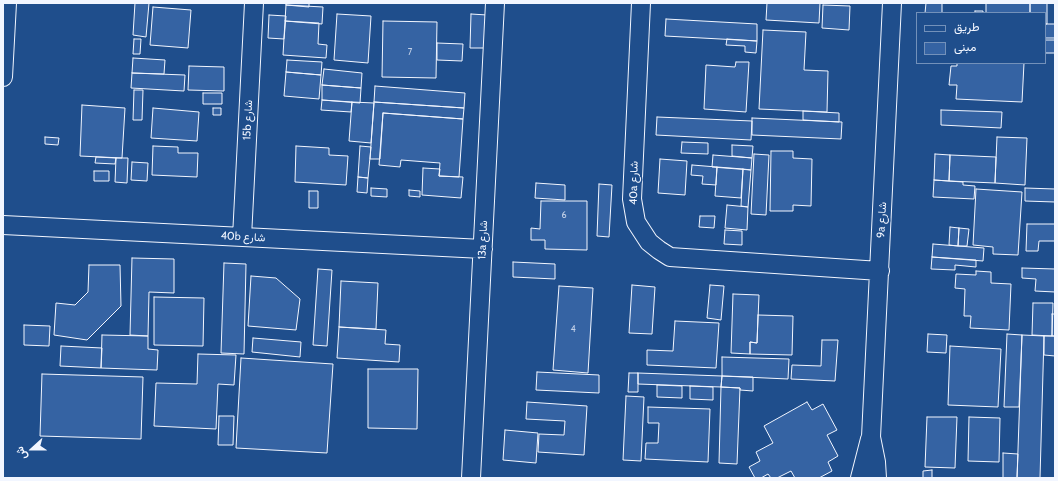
<!DOCTYPE html>
<html>
<head>
<meta charset="utf-8">
<style>
	body { margin:0 }
	#map { position:relative; width:1058px; height:481px; overflow:hidden; background:#1f4e8c; font-family:Cabin,Vazirmatn,sans-serif }
	canvas { display:block }
	.frame { position:absolute; inset:0; border:4px solid #f2f6ff; pointer-events:none }
	.legend { position:absolute; left:916px; top:12px; width:130px; height:52px; box-sizing:border-box; background:#1f4e8c; border:1px solid #7391ba; margin:0; padding:5px 7px; list-style:none; font-size:12px; color:#f2f6ff }
	.legend li { display:flex; align-items:center; gap:8px; height:20px }
	.legend b { width:20px; border:1px solid #7391ba }
	.north { position:absolute; left:12px; top:429px; width:40px; height:40px; -webkit-text-stroke:3px #1f4e8c; paint-order:stroke; rotate:249deg; font-size:11px; font-weight:700; line-height:16px; text-align:center; color:#f2f6ff }
	.north::after { content:''; display:block; margin:auto; width:14px; height:18px; background:#f2f6ff; clip-path:polygon(50% 0,100% 100%,50% 72%,0 100%) }
</style>
</head>
<body>
<div id="map">
<canvas width="1058" height="481"></canvas>
<div class="frame"></div>
<ul class="legend">
<li><b style="height:5px;background:#1f4e8c"></b>طريق</li>
<li><b style="height:11px;background:#3563a3"></b>مبنى</li>
</ul>
<div class="north">ش</div>
</div>
<script>
const ctx = document.querySelector('canvas').getContext('2d');
ctx.lineJoin = 'round';
function fill(path, color) {
  ctx.fillStyle = color;
  ctx.fill(path, 'evenodd');
}
function shape(rows) {
  const path = new Path2D();
  for (const r of rows) {
    path.moveTo(r[0], r[1]);
    for (let i = 2; i < r.length; i += 2) path.lineTo(r[i], r[i + 1]);
  }
  return path;
}
function stroke(path, color, width, dash) {
  ctx.strokeStyle = color;
  ctx.lineWidth = width;
  ctx.lineCap = dash ? 'butt' : 'round';
  ctx.setLineDash(dash || []);
  ctx.stroke(path);
}
function write(font, color, halo, rows, align = 'center') {
  ctx.font = font + ' Cabin,Vazirmatn,sans-serif';
  ctx.lineWidth = 3;
  ctx.setLineDash([]);
  ctx.textBaseline = 'middle';
  ctx.strokeStyle = halo;
  ctx.fillStyle = color;
  for (const [text, x, y, turn = 0] of rows) {
    ctx.save();
    ctx.translate(x, y);
    ctx.rotate((+turn || 0) * Math.PI / 180);
    ctx.textAlign = isNaN(turn) ? turn : align;
    if (halo) ctx.strokeText(text, 0, 0);
    ctx.fillText(text, 0, 0);
    ctx.restore();
  }
}
const building = shape([
	[135,3,149,3,146,37,133,35,135,3],
	[286,3,309,3,309,7,286,5,286,3],
	[767,3,820,3,819,23,766,20,767,3],
	[926,3,942,3,942,13,925,13,926,3],
	[986,3,1030,3,1030,13,986,13,986,3],
	[1030,3,1047,3,1047,24,1045,24,1045,13,1030,13,1030,3],
	[286,5,323,7,322,24,285,21,286,5],
	[823,5,850,6,849,30,822,28,823,5],
	[153,7,191,10,188,48,150,45,153,7],
	[975,11,983,11,983,13,975,13,975,11],
	[337,14,371,16,368,63,334,60,337,14],
	[471,14,487,15,487,48,470,48,471,14],
	[269,15,286,16,284,39,268,38,269,15],
	[666,19,757,24,757,41,665,36,666,19],
	[285,21,319,23,318,44,327,45,326,58,283,55,285,21],
	[383,21,437,22,436,78,382,77,383,21],
	[1045,24,1055,24,1055,38,1045,38,1045,24],
	[763,30,806,32,804,70,828,71,827,112,759,109,763,30],
	[134,39,141,39,140,54,133,54,134,39],
	[727,39,757,41,756,53,745,52,745,46,726,45,727,39],
	[1045,40,1055,40,1055,53,1045,53,1045,40],
	[437,43,463,44,462,61,437,60,437,43],
	[133,58,165,60,164,74,132,73,133,58],
	[287,60,322,62,321,75,286,72,287,60],
	[736,62,749,62,746,112,704,109,706,65,735,67,736,62],
	[957,63,1024,63,1022,102,956,99,957,85,949,85,951,66,957,66,957,63],
	[189,66,224,67,224,91,188,90,189,66],
	[324,69,362,73,361,88,322,85,324,69],
	[286,72,321,75,319,99,284,96,286,72],
	[132,73,185,75,184,91,131,88,132,73],
	[322,85,361,88,360,103,322,100,322,85],
	[375,86,465,93,464,108,374,102,375,86],
	[134,90,143,90,142,120,133,120,134,90],
	[203,93,222,93,222,104,203,104,203,93],
	[322,100,352,102,351,112,321,110,322,100],
	[352,102,374,103,371,143,349,141,352,102],
	[374,102,464,108,463,119,383,113,380,159,370,159,374,102],
	[82,105,125,108,122,158,80,156,82,105],
	[153,108,199,112,197,141,151,138,153,108],
	[213,108,221,108,221,115,213,115,213,108],
	[941,110,1002,112,1001,128,941,125,941,110],
	[803,111,839,113,839,122,803,120,803,111],
	[383,113,463,119,459,177,439,176,440,163,401,160,400,167,379,165,383,113],
	[657,117,752,121,751,140,656,135,657,117],
	[752,118,842,122,841,139,752,135,752,118],
	[45,137,59,138,58,145,45,144,45,137],
	[997,137,1027,138,1025,185,995,183,997,137],
	[682,142,708,143,708,154,681,153,682,142],
	[732,145,753,146,752,158,732,156,732,145],
	[153,146,178,147,178,153,198,153,197,177,152,175,153,146],
	[296,146,329,148,329,155,348,156,346,185,295,182,296,146],
	[360,146,371,147,368,178,358,177,360,146],
	[771,151,793,151,793,158,812,159,811,206,793,205,793,211,770,211,771,151],
	[754,154,769,155,766,215,751,214,754,154],
	[935,154,950,155,949,181,934,180,935,154],
	[713,155,752,158,751,170,712,167,713,155],
	[950,155,996,157,995,183,949,181,950,155],
	[96,157,116,158,115,164,95,163,96,157],
	[116,158,128,158,127,183,115,182,116,158],
	[660,159,687,161,685,195,658,193,660,159],
	[132,162,148,163,147,181,131,180,132,162],
	[692,165,717,167,716,185,702,184,703,176,691,175,692,165],
	[717,167,743,169,741,198,715,196,717,167],
	[423,168,440,169,439,176,463,177,461,198,422,195,423,168],
	[743,169,751,170,748,207,741,206,743,169],
	[94,171,109,171,109,181,94,181,94,171],
	[358,177,368,178,367,193,357,192,358,177],
	[934,180,963,182,963,185,975,186,974,199,933,197,934,180],
	[536,183,565,185,565,200,535,198,536,183],
	[599,184,612,185,609,237,597,236,599,184],
	[371,188,387,189,387,197,371,196,371,188],
	[1025,188,1055,189,1055,202,1025,201,1025,188],
	[976,189,1022,192,1018,255,993,254,993,247,973,245,976,189],
	[409,190,420,191,420,197,409,196,409,190],
	[309,191,318,191,318,208,309,208,309,191],
	[541,201,587,201,587,250,545,249,545,240,531,240,531,228,540,229,541,201],
	[727,205,748,207,747,230,725,228,727,205],
	[700,216,715,216,714,228,699,227,700,216],
	[1027,224,1055,224,1055,241,1039,241,1038,251,1026,251,1027,224],
	[950,227,959,228,958,246,949,245,950,227],
	[959,228,969,229,967,246,958,246,959,228],
	[725,230,742,231,742,245,724,244,725,230],
	[933,244,984,248,983,261,932,257,933,244],
	[932,257,976,260,976,267,955,265,955,270,931,269,932,257],
	[132,258,174,259,174,293,149,292,148,336,130,335,132,258],
	[513,262,555,264,555,279,513,277,513,262],
	[224,263,246,264,244,354,221,353,224,263],
	[89,265,120,265,121,306,87,340,54,335,56,303,75,305,88,292,89,265],
	[1022,268,1055,269,1055,292,1035,291,1036,279,1022,278,1022,268],
	[318,269,332,270,327,346,313,345,318,269],
	[976,271,991,272,991,283,1011,284,1009,330,970,328,971,316,964,316,965,289,955,288,956,274,976,275,976,271],
	[251,276,276,278,300,299,296,330,248,326,251,276],
	[341,281,378,283,376,329,339,327,341,281],
	[632,285,655,287,652,334,629,333,632,285],
	[710,285,724,286,721,320,707,318,710,285],
	[559,286,593,288,588,373,553,370,559,286],
	[733,294,759,295,757,343,750,342,750,354,731,353,733,294],
	[154,297,204,298,203,346,154,345,154,297],
	[1033,303,1053,303,1052,336,1032,335,1033,303],
	[1052,314,1055,314,1055,336,1052,336,1052,314],
	[758,315,793,316,792,355,750,354,750,342,757,343,758,315],
	[675,321,719,323,716,368,647,365,647,350,673,351,675,321],
	[24,325,50,326,49,346,24,345,24,325],
	[339,327,386,330,385,344,400,345,399,362,337,358,339,327],
	[928,334,947,335,946,353,927,352,928,334],
	[1007,334,1022,335,1019,407,1004,407,1007,334],
	[102,335,148,336,148,349,158,350,157,370,101,368,102,335],
	[1022,335,1044,336,1040,478,1017,478,1022,335],
	[1044,336,1055,336,1055,356,1044,355,1044,336],
	[253,338,301,342,300,357,252,352,253,338],
	[822,340,838,340,835,381,791,379,792,365,821,366,822,340],
	[61,346,102,348,101,368,60,366,61,346],
	[950,346,1001,349,998,407,948,405,950,346],
	[198,354,236,355,234,385,218,384,216,429,154,426,156,383,197,384,198,354],
	[722,357,789,359,788,379,722,376,722,357],
	[241,358,333,364,327,453,236,448,241,358],
	[368,369,418,369,417,429,368,428,368,369],
	[537,372,599,375,599,393,536,390,537,372],
	[629,373,638,373,638,392,628,392,629,373],
	[638,373,722,376,721,387,638,384,638,373],
	[42,374,143,377,141,439,40,436,42,374],
	[722,376,753,377,753,391,740,390,740,388,721,387,722,376],
	[657,385,682,386,682,398,657,397,657,385],
	[690,386,713,387,713,400,690,399,690,386],
	[721,387,740,388,737,464,719,463,721,387],
	[626,396,644,397,641,461,623,460,626,396],
	[527,402,587,406,584,455,538,452,539,434,564,435,565,421,526,419,527,402],
	[807,402,812,410,823,404,837,430,827,435,838,456,828,462,832,471,819,478,795,478,791,471,777,478,771,478,768,474,761,478,755,478,749,467,760,461,756,452,773,443,764,426,807,402],
	[648,407,710,409,708,462,645,459,646,443,658,443,659,423,648,423,648,407],
	[219,416,234,416,233,445,218,445,219,416],
	[927,417,957,417,955,468,925,467,927,417],
	[969,417,1000,418,999,462,968,461,969,417],
	[505,430,538,433,536,463,503,460,505,430],
	[1003,453,1018,454,1017,478,1003,478,1003,453],
	[932,470,932,478,923,478,923,471,932,470]
]);
fill(building, '#3563a3');
stroke(building, '#f2f6ff', 1);
const street = shape([
	[641,3,632,199,636,222,649,242,659,250,670,257,880,271],
	[3,77,7,3],
	[3,225,483,249],
	[242,237,254,3],
	[471,478,495,3],
	[860,478,870,439],
	[877,478,876,462,871,437,892,3]
]);
stroke(street, '#f2f6ff', 20);
stroke(street, '#1f4e8c', 18);
write('9px', '#c3d1e8', null, [
	["7",410,52],
	["6",564,215],
	["4",573,329]
]);
write('11px', '#f2f6ff', '#1f4e8c', [
	["15b شارع",248,120,-87],
	["40a شارع",634,183,-89],
	["9a شارع",882,220,-87],
	["40b شارع",243,237,3],
	["13a شارع",483,240,-87]
]);
</script>
</body>
</html>
